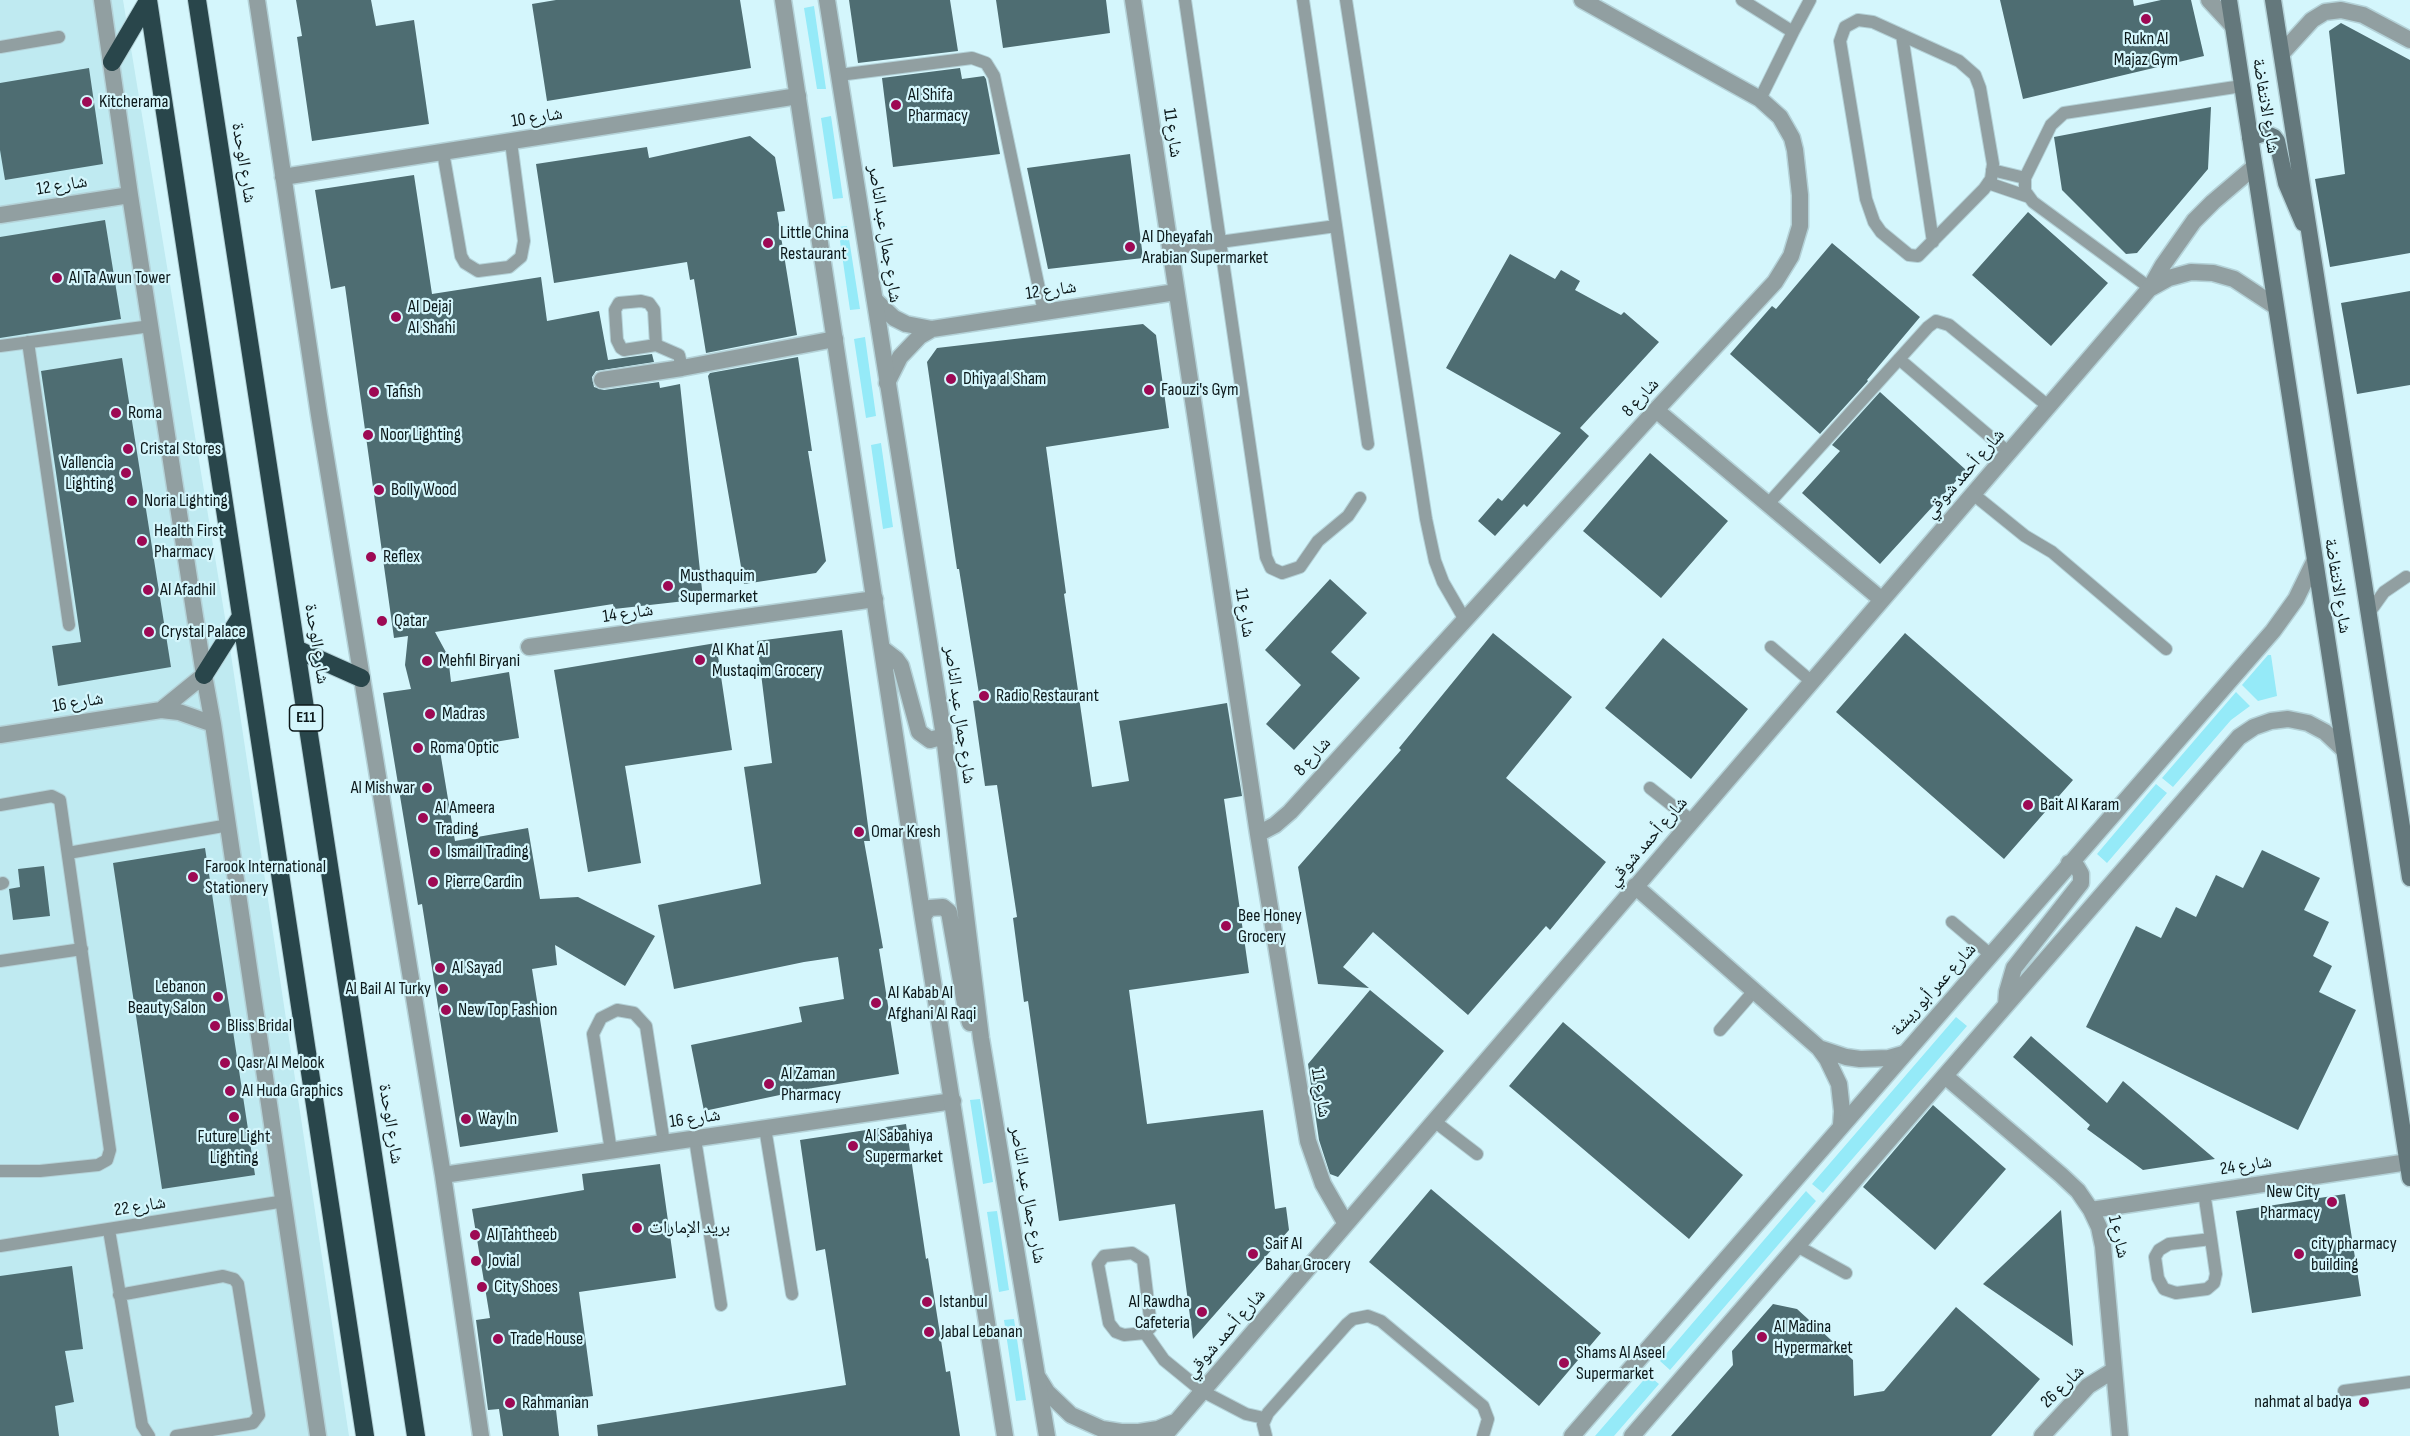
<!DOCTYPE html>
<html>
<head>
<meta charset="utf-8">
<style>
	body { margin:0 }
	canvas { display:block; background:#d4f6fc }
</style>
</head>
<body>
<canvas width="2410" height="1436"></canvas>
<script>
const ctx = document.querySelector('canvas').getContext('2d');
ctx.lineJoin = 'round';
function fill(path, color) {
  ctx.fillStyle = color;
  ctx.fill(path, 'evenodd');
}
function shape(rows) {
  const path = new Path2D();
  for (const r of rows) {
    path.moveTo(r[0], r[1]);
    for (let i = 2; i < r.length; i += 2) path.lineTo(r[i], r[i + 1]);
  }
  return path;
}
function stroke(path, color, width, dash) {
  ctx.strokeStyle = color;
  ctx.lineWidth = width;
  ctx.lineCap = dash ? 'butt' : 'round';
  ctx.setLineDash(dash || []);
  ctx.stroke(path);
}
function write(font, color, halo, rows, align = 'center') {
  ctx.font = font + ' "Sofia Sans Condensed","Noto Naskh Arabic",sans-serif';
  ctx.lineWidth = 4.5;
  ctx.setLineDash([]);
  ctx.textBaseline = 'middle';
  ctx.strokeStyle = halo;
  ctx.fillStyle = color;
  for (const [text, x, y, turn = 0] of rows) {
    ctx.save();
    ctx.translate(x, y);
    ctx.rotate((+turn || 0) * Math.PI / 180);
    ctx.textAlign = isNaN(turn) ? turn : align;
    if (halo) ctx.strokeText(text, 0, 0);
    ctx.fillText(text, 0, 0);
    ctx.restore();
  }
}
fill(shape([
	[0,0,123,0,230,648,349,1436,0,1436]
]), '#bfeaf1');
fill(shape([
	[814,6,826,89,817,89,804,8],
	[831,116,843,198,833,199,821,118],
	[847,226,860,309,850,310,838,227],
	[865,337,876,416,866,418,854,339],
	[881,443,893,527,883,529,871,445],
	[2268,655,2271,655,2277,696,2258,701,2242,685],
	[2236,692,2250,706,2231,720,2173,787,2162,778],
	[2156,784,2167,793,2107,863,2097,854],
	[1956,1017,1967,1026,1823,1193,1812,1184],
	[980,1099,993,1182,983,1184,970,1100],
	[1806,1191,1816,1201,1670,1370,1660,1361],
	[997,1211,1009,1290,999,1292,987,1212],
	[1014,1319,1026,1400,1016,1401,1004,1320],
	[1648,1375,1659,1384,1614,1436,1595,1436]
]), '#95eaf8');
fill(shape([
	[296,0,371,0,376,26,414,20,429,124,312,141,297,37,302,36],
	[556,0,740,0,751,68,547,101,532,4],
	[849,0,950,0,958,51,858,63],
	[996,0,1106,0,1110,33,1003,48],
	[2000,0,2133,0,2134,6,2161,0,2191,0,2204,56,2023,99],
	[2341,23,2410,60,2410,253,2330,267,2315,179,2345,174,2329,31],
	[89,68,103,164,5,180,0,150,0,83],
	[960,68,962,79,984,76,986,79,1000,154,893,167,882,78],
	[2211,107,2208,169,2137,253,2126,254,2062,190,2054,137],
	[750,136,775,157,785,211,777,212,797,335,706,353,694,279,690,280,687,262,554,283,536,164,647,147,649,158],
	[1130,154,1143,258,1048,269,1027,168],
	[414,175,432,294,541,277,547,321,599,311,608,360,652,354,654,362,596,371,592,377,594,387,604,390,659,382,660,388,680,384,703,599,614,609,613,604,435,632,448,656,451,682,509,672,519,738,440,751,455,841,528,828,540,899,578,897,655,936,625,986,555,945,557,965,532,969,558,1132,460,1147,422,904,418,905,383,693,411,689,405,665,408,636,394,638,345,286,331,289,315,190],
	[2028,212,2108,283,2051,346,1972,275],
	[105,220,121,319,0,338,0,237],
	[1832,243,1920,317,1867,380,1868,381,1820,434,1730,354,1772,306,1776,309],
	[1510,254,1555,279,1561,270,1580,281,1575,290,1621,315,1624,312,1659,342,1580,428,1589,436,1527,507,1524,504,1495,536,1478,521,1498,498,1502,501,1561,433,1446,368],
	[2410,291,2410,385,2357,394,2341,303],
	[1143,324,1156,335,1169,428,1046,447,1066,593,1064,594,1092,787,1129,781,1119,721,1227,703,1242,796,1224,799,1249,973,1129,990,1147,1124,1263,1110,1275,1209,1286,1207,1289,1230,1193,1339,1175,1204,1059,1221,1028,1001,1024,1002,1013,918,1017,917,997,785,985,786,973,701,980,700,959,569,957,569,927,362,937,348],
	[798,357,812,451,808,451,826,561,816,573,744,584,708,376,710,373],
	[122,358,171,667,58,686,52,646,81,642,41,371],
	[1880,392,1966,470,1880,564,1802,493,1840,451,1832,445],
	[1650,453,1728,521,1661,598,1583,531],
	[1330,579,1367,613,1331,652,1360,678,1294,750,1266,724,1301,685,1265,650],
	[842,630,870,841,864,841,883,948,879,949,899,1074,813,1088,704,1111,691,1045,802,1022,799,1007,844,999,838,957,804,962,674,989,658,905,761,884,744,767,772,763,757,641],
	[1493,633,1572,697,1506,778,1606,862,1550,930,1546,926,1468,1015,1373,932,1343,967,1369,988,1318,984,1298,867,1401,750,1399,748],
	[1905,633,2073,780,2004,859,1836,712],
	[1663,638,1748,709,1691,779,1605,708],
	[716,643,732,750,625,766,641,863,588,872,554,670],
	[205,848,255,1175,162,1189,113,863],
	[2262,850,2320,878,2304,910,2329,922,2313,956,2332,966,2319,992,2356,1010,2298,1130,2086,1027,2136,926,2161,938,2176,907,2196,917,2216,875,2243,888],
	[44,866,50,916,13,920,9,889,20,887,18,869],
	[1370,990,1444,1051,1338,1177,1330,1174,1319,1140,1308,1064],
	[1563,1022,1743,1175,1689,1239,1509,1086],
	[2031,1036,2107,1103,2123,1081,2215,1159,2143,1170,2087,1129,2090,1125,2013,1057],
	[1933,1105,2006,1169,1935,1250,1863,1187],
	[906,1124,926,1259,928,1258,946,1372,950,1371,960,1436,598,1436,597,1425,846,1385,825,1249,816,1251,800,1140],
	[660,1164,676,1278,579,1292,593,1396,555,1401,559,1436,503,1436,499,1409,488,1410,476,1320,490,1318,472,1209,584,1190,582,1174],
	[1431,1189,1601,1333,1539,1406,1369,1262],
	[2345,1194,2361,1296,2252,1313,2236,1211],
	[2061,1210,2073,1346,1983,1284],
	[72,1266,83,1349,65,1351,74,1402,55,1406,59,1436,0,1436,0,1276],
	[1773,1304,1797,1309,1853,1360,1854,1396,1884,1391,1956,1307,2040,1379,1991,1436,1671,1436,1733,1365,1732,1351]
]), '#4e6d72');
const service = shape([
	[1185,0,1266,557,1271,568,1282,573,1300,567,1318,541,1348,516,1360,498],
	[1303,0,1368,444],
	[1346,0,1426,519,1435,561,1443,582,1465,620],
	[1742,0,1793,32,1810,0],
	[1858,20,1873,22,1959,61,1975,75,1980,88,1993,164,1991,179,1984,189,1918,256,1909,255,1881,232,1874,222,1866,199,1840,41,1845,27,1858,20],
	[1902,35,1933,242],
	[0,47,59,37],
	[839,75,972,58,986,63,994,76,1044,312],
	[1760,99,1793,32],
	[443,152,461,256,465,263,478,271,509,267,521,257,524,241,511,142],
	[1992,170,2025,178],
	[1988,183,2029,197],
	[1169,249,1336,226],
	[2150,288,2033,202,2025,191,2025,178,2051,125,2064,113,2242,86],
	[641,301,649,303,654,310,656,345,624,350,621,348,617,340,615,310,619,303,641,301],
	[28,342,69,625],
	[656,345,679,355,682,368],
	[0,346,151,326],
	[1899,359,2008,452],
	[1973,494,2025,536,2052,552,2166,649],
	[1768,504,1928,327,1936,321,1949,325,2048,406],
	[2369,613,2384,592,2406,577],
	[1771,647,1812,682],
	[1650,788,1692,821],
	[0,805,52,796,60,800,110,1150,107,1160,98,1165,40,1171,0,1171],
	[68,853,229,825],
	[0,884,3,883],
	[1952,922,1991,955],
	[0,961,82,949],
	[1720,1030,1754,991],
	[1434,1121,1477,1154],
	[765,1128,792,1294],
	[695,1139,721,1305],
	[611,1151,593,1034,601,1018,617,1010,634,1013,646,1026,664,1143],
	[2204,1192,2211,1239,2216,1274,2214,1283,2207,1289,2176,1293,2164,1289,2158,1278,2155,1257,2159,1250,2169,1244,2211,1239],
	[109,1230,142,1425,149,1436],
	[0,1246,285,1201],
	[1797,1246,1846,1273],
	[1132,1253,1143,1260,1151,1327,1145,1333,1124,1335,1116,1332,1109,1323,1098,1264,1104,1256,1132,1253],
	[119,1295,223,1276,234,1279,238,1284,259,1415,253,1423,248,1424,176,1436],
	[1145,1333,1164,1360,1202,1391,1246,1414,1264,1418],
	[2344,1391,2410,1382],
	[1266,1436,1263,1424,1268,1413,1347,1324,1353,1319,1368,1316,1381,1321,1483,1406,1488,1419,1483,1436]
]);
const minor = shape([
	[102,0,130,195,204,675,213,724,318,1436],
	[257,0,319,415,443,1175,481,1436],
	[1133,0,1258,834,1308,1141,1323,1184,1346,1224],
	[2282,53,2312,20,2325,12,2341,10,2363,15,2410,40],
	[283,177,798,96],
	[0,215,130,195],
	[2151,288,2169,278,2191,272,2213,273,2234,279,2275,306],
	[875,300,894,318,906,324,932,329,1176,292],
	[602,380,682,368,835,339],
	[887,383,900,357,920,336,932,329],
	[1656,410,1882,600],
	[529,647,875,599],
	[161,710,204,675],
	[0,735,161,710,179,712,213,724],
	[1258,834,1275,825,1290,812,1656,410,1775,282,1791,256,1800,226,1800,195,1795,150,1792,138,1780,117,1760,99,1582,0],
	[1635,886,1819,1048,1827,1059,1839,1084,1842,1111,1841,1125],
	[1819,1048,1846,1057,1860,1059,1889,1058,1903,1054],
	[1945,1076,2061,1175,2078,1191,2091,1210,2099,1227,2103,1246,2120,1436],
	[443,1175,953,1101],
	[2091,1210,2408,1162],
	[1039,1379,1047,1392,1071,1415,1102,1429,1121,1432,1139,1432,1158,1429,1175,1422],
	[1164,1436,2150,288,2163,265,2194,221,2213,202,2254,167],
	[2042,1436,2088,1386,2114,1370]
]);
const tertiary = shape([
	[783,0,923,919,1005,1436],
	[827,0,944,736,981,1038,1047,1436],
	[2209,0,2233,26],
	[883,649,896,659,901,666,919,732,930,740,944,736],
	[923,919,925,913,930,908,943,907,949,912,966,1010,970,1023],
	[2006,1005,2007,992,2014,968,2081,883,2081,874,2077,867,2069,863],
	[1572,1436,2273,631,2296,599,2314,562],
	[1632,1436,2239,737,2254,727,2271,721,2288,719,2308,723,2325,732,2343,749]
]);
const secondary = shape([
	[2229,0,2410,1178],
	[2273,0,2410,878],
	[2250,138,2265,133,2274,137,2277,141,2286,183,2303,223]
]);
const motorway = shape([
	[148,0,365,1436],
	[197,0,416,1436],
	[112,62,148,1],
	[296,649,361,678],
	[204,675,240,618]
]);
stroke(service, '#b4d2d8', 14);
stroke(minor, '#b4d2d8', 19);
stroke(tertiary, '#b4d2d8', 19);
stroke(secondary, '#b4d2d8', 19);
stroke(motorway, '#b4d2d8', 20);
stroke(service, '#919fa1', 12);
stroke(minor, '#919fa1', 16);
stroke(tertiary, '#919fa1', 16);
stroke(secondary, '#64787c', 16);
stroke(motorway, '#29464b', 18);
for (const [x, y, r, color] of [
	[2146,19,6,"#9d0954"],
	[87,102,6,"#9d0954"],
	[896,105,6,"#9d0954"],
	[768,243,6,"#9d0954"],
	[1130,247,6,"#9d0954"],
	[57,278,6,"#9d0954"],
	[396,317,6,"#9d0954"],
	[951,379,6,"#9d0954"],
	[1149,390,6,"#9d0954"],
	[374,392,6,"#9d0954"],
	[116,413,6,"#9d0954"],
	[368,435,6,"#9d0954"],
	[128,449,6,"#9d0954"],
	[126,473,6,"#9d0954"],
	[379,490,6,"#9d0954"],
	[132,501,6,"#9d0954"],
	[142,541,6,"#9d0954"],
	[371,557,6,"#9d0954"],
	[668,586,6,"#9d0954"],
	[148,590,6,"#9d0954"],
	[382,621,6,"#9d0954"],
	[149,632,6,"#9d0954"],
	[700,660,6,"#9d0954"],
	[427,661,6,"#9d0954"],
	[984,696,6,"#9d0954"],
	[430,714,6,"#9d0954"],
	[418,748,6,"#9d0954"],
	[427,788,6,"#9d0954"],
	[2028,805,6,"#9d0954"],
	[423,818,6,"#9d0954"],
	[859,832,6,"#9d0954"],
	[435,852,6,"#9d0954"],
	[193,877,6,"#9d0954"],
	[433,882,6,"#9d0954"],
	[1226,926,6,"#9d0954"],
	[440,968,6,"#9d0954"],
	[443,989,6,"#9d0954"],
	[218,997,6,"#9d0954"],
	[876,1003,6,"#9d0954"],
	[446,1010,6,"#9d0954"],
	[215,1026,6,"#9d0954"],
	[225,1063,6,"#9d0954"],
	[769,1084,6,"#9d0954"],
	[230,1091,6,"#9d0954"],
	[234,1117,6,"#9d0954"],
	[466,1119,6,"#9d0954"],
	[853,1146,6,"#9d0954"],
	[2332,1202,6,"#9d0954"],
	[637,1228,6,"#9d0954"],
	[475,1235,6,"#9d0954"],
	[1253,1254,6,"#9d0954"],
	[2299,1254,6,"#9d0954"],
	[476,1261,6,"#9d0954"],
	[482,1287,6,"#9d0954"],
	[927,1302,6,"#9d0954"],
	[1202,1312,6,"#9d0954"],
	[929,1332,6,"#9d0954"],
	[1762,1337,6,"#9d0954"],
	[498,1339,6,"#9d0954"],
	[1564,1363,6,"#9d0954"],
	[2364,1402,6,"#9d0954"],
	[510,1403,6,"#9d0954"]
]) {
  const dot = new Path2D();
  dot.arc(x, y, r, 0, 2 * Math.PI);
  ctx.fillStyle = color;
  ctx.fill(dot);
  stroke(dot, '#d4f6fc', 2);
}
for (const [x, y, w] of [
	[306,718,33]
]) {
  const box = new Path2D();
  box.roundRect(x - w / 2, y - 13, w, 26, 4.5);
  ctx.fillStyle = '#d4f6fc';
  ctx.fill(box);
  stroke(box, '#0c181a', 1.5);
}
write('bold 16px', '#0c181a', null, [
	["E11",306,718]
]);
write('18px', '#0c181a', '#d4f6fc', [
	["Rukn Al",2146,39,"center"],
	["Majaz Gym",2146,60,"center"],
	["Al Shifa",908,95],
	["Pharmacy",908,116],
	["Kitcherama",99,102],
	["Little China",780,233],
	["Restaurant",780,254],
	["Al Dheyafah",1142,237],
	["Arabian Supermarket",1142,258],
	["Al Ta Awun Tower",69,278],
	["Al Dejaj",408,307],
	["Al Shahi",408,328],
	["Dhiya al Sham",963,379],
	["Faouzi's Gym",1161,390],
	["Tafish",386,392],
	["Roma",128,413],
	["Noor Lighting",380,435],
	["Cristal Stores",140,449],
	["Vallencia",114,463,"right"],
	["Lighting",114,484,"right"],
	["Bolly Wood",391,490],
	["Noria Lighting",144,501],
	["Health First",154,531],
	["Pharmacy",154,552],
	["Reflex",383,557],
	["Musthaquim",680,576],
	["Supermarket",680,597],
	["Al Afadhil",160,590],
	["Qatar",394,621],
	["Crystal Palace",161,632],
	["Al Khat Al",712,650],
	["Mustaqim Grocery",712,671],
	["Mehfil Biryani",439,661],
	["Radio Restaurant",996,696],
	["Madras",442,714],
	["Roma Optic",430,748],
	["Al Mishwar",415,788,"right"],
	["Bait Al Karam",2040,805],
	["Al Ameera",435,808],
	["Trading",435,829],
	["Omar Kresh",871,832],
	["Ismail Trading",447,852],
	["Farook International",205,867],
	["Stationery",205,888],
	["Pierre Cardin",445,882],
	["Bee Honey",1238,916],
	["Grocery",1238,937],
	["Al Sayad",452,968],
	["Lebanon",206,987,"right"],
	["Beauty Salon",206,1008,"right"],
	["Al Bail Al Turky",431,989,"right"],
	["Al Kabab Al",888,993],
	["Afghani Al Raqi",888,1014],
	["New Top Fashion",458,1010],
	["Bliss Bridal",227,1026],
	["Qasr Al Melook",237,1063],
	["Al Zaman",781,1074],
	["Pharmacy",781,1095],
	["Al Huda Graphics",242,1091],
	["Way In",478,1119],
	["Al Sabahiya",865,1136],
	["Supermarket",865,1157],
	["Future Light",234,1137,"center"],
	["Lighting",234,1158,"center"],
	["New City",2320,1192,"right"],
	["Pharmacy",2320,1213,"right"],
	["بريد الإمارات",649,1228],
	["Al Tahtheeb",487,1235],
	["Saif Al",1265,1244],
	["Bahar Grocery",1265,1265],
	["city pharmacy",2311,1244],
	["building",2311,1265],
	["Jovial",488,1261],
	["City Shoes",494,1287],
	["Istanbul",939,1302],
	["Al Rawdha",1190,1302,"right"],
	["Cafeteria",1190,1323,"right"],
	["Al Madina",1774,1327],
	["Hypermarket",1774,1348],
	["Jabal Lebanan",941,1332],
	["Trade House",510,1339],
	["Shams Al Aseel",1576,1353],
	["Supermarket",1576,1374],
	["nahmat al badya",2352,1402,"right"],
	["Rahmanian",522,1403]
], 'left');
write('18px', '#0c181a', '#d4f6fc', [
	["شارع الانتفاضة",2265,106,81],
	["شارع 10",537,118,-9],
	["شارع 11",1172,133,82],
	["شارع الوحدة",243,163,81],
	["شارع 12",62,186,-9],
	["شارع جمال عبد الناصر",884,234,81],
	["شارع 12",1051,291,-8],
	["شارع 8",1641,398,-47],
	["شارع أحمد شوقي",1965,474,-49],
	["شارع الانتفاضة",2337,586,81],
	["شارع 11",1244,613,81],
	["شارع 14",628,614,-8],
	["شارع الوحدة",316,644,81],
	["شارع 16",78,703,-9],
	["شارع جمال عبد الناصر",959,715,82],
	["شارع 8",1313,757,-48],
	["شارع أحمد شوقي",1648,842,-49],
	["شارع عمر أبو ريشة",1934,990,-48],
	["شارع 11",1320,1093,81],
	["شارع 16",695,1119,-8],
	["شارع الوحدة",390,1124,81],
	["شارع 24",2246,1166,-9],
	["شارع جمال عبد الناصر",1027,1195,80],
	["شارع 22",140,1207,-9],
	["شارع 1",2118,1237,77],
	["شارع أحمد شوقي",1226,1334,-49],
	["شارع 26",2063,1387,-44]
]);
</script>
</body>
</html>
